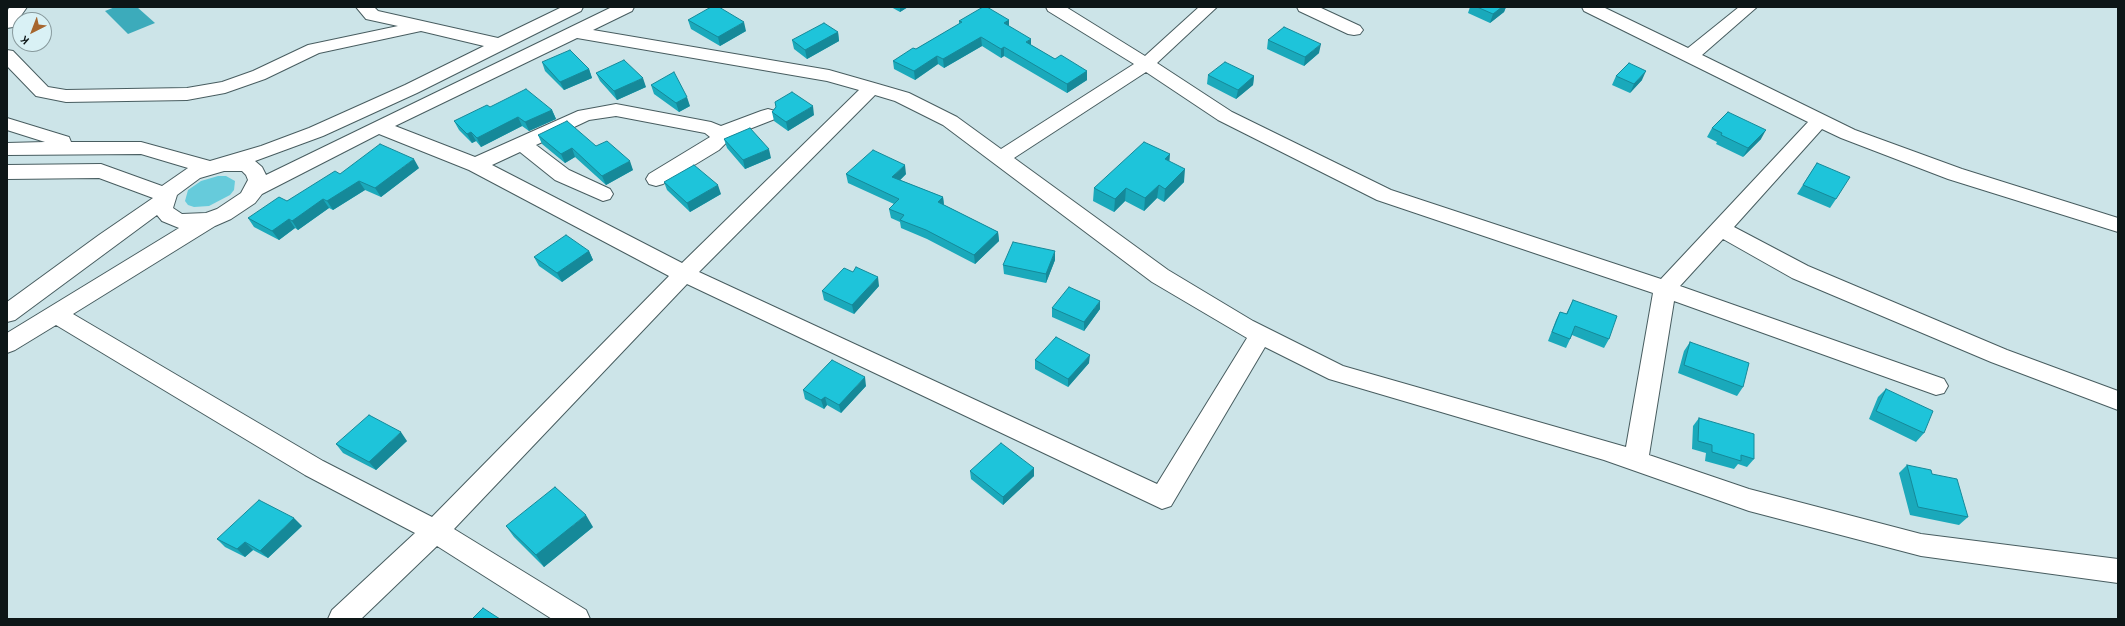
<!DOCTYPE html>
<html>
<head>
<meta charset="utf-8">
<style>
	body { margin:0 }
	#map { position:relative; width:2125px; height:626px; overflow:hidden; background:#cce4e8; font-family:"Archivo Narrow",sans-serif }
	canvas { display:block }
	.frame { position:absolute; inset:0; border:8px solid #0d1617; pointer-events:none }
	.north { position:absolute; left:12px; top:12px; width:40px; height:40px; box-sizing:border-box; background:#d9f1f5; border:1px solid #87999c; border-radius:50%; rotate:222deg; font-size:11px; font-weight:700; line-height:16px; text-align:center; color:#0d1617 }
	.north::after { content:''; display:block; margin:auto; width:14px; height:18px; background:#a6662e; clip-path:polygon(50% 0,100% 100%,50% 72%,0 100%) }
</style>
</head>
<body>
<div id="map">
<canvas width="2125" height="626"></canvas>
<div class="frame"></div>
<div class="north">K</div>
</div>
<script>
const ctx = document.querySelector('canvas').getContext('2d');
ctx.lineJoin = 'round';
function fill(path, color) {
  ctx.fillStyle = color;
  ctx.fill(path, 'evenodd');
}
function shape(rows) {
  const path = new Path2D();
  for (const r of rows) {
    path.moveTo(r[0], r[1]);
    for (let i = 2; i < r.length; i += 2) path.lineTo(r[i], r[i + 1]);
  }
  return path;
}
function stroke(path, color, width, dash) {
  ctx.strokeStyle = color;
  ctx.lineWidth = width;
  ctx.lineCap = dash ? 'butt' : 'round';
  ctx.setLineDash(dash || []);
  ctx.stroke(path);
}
fill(shape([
	[218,176,226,176,235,181,234,190,230,195,209,206,194,207,188,205,185,201,188,190,201,181]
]), '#66cbdb');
fill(shape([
	[115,7,137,7,155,23,128,34,105,11]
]), '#3cabbb');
const minor = shape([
	[10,7,27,7,13,27,7,28,7,11,10,7],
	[356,7,374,7,378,11,498,38,562,7,583,7,581,11,417,93,323,136,255,161,262,167,266,175,612,7,634,7,632,11,593,30,829,70,878,84,909,93,957,117,1001,149,1134,64,1048,11,1046,7,1066,7,1145,56,1199,7,1217,7,1157,63,1232,112,1391,190,1661,279,1808,122,1584,11,1582,7,1603,7,1688,48,1739,7,1757,7,1702,55,1855,130,1962,169,2118,218,2118,232,1948,179,1841,138,1822,129,1734,227,1808,266,2007,350,2118,391,2118,410,1991,362,1792,278,1723,239,1680,286,1944,379,1948,386,1944,393,1936,395,1674,301,1649,455,1749,489,1921,534,2118,559,2118,583,1921,556,1749,511,1604,460,1329,379,1265,347,1171,506,1162,509,687,284,454,529,586,610,590,619,552,619,437,546,361,619,328,619,332,610,415,533,305,475,56,325,15,350,7,353,7,333,179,228,162,221,157,215,15,320,7,322,7,302,99,235,153,198,99,178,7,179,7,165,101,164,162,186,188,168,141,154,7,155,7,143,45,142,7,130,7,118,69,137,71,142,141,142,210,161,261,146,309,128,405,85,484,46,421,31,319,53,265,79,225,93,187,100,66,102,36,96,7,66,7,50,13,51,48,87,66,90,187,88,222,82,253,71,308,45,398,26,366,19,356,7],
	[577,38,827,81,859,90,682,263,492,165,520,152,555,180,603,201,610,199,613,194,610,189,569,170,536,145,589,120,616,116,705,133,710,137,649,174,646,179,649,184,656,186,663,184,719,150,727,142,729,137,775,119,777,115,775,111,768,109,761,111,721,126,711,122,616,104,578,111,475,157,395,126,577,38],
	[1146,72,1218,120,1377,200,1653,293,1626,447,1343,366,1253,321,1168,270,1014,158,1146,72],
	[875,95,895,101,943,125,1152,282,1247,338,1157,484,699,272,875,95],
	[379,134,469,170,669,276,432,517,323,461,73,314,215,226,231,219,255,203,262,194,379,134],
	[224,171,242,171,246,175,248,180,241,193,217,209,206,213,182,214,173,208,177,195,200,178,224,171],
	[1297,7,1319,7,1360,26,1363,30,1360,34,1354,35,1348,34,1299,11,1297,7]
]);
stroke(minor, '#485d60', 2);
fill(minor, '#fff');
fill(shape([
	[891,7,908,7,900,12],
	[1470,7,1506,7,1504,12,1490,23,1468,13],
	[688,20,746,31,720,46,691,29],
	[1009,20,1009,26,1031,45,1055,59,1087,71,1087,80,1067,93,1004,56,1001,58,982,46,944,68,938,64,915,80,894,69,893,61,916,49,959,24,959,21],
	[838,32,839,41,807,59,794,49,792,40],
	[1268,40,1319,53,1304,66,1267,49],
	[542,62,589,69,592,78,564,90,545,71],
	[596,73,646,87,617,100,600,81],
	[1208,75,1254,76,1253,85,1236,99,1207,84],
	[1616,76,1642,80,1630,93,1612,85],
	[651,85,690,106,679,112,654,94],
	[775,102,814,115,788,131,774,121,772,112,776,107],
	[490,107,552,110,556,119,529,131,522,126,481,147,476,141,472,143,459,130,454,121],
	[1712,128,1761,139,1743,157,1716,144,1717,142,1707,137],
	[538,135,596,146,633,170,606,185,575,157,565,163,542,144],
	[724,139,771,158,745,169,727,148],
	[1169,161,1184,182,1164,202,1157,198,1144,211,1125,201,1114,212,1093,201,1094,188],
	[1817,163,1836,199,1830,208,1797,194],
	[419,168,381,197,365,190,333,210,329,208,298,230,295,228,279,240,254,227,248,218,287,201,340,174],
	[846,174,906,174,900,180,943,197,944,205,998,232,999,241,975,264,927,239,901,228,900,222,891,218,889,209,894,204,848,183],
	[664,182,721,194,690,212,667,190],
	[589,251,593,260,562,282,539,266,534,257],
	[1055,260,1046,283,1004,274,1003,265],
	[879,286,854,314,824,300,822,291],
	[1573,300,1609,339,1604,348,1572,335,1566,348,1548,341,1556,320,1560,312,1566,314],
	[1052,308,1100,309,1084,331,1052,317],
	[1690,342,1743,387,1737,396,1678,373,1684,351],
	[1035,360,1089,363,1068,387,1035,369],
	[866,386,841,413,827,405,824,409,805,399,803,390],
	[1886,389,1924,433,1916,442,1869,419,1878,397],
	[1699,418,1754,459,1747,467,1738,464,1734,469,1705,461,1706,453,1692,449,1693,426],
	[407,441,376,470,343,453,336,444],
	[1907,465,1932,474,1968,517,1959,525,1910,515,1899,473],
	[970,471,1034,476,1003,505,971,479],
	[302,526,268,558,253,550,245,557,225,547,217,539],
	[506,526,593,527,544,567,514,537]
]), '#1aa9bb');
fill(shape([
	[900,7,908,7,900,12],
	[1502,7,1506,7,1504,12,1490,23,1493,14],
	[1009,20,1009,28,1004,23],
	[744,22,746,31,720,46,718,37],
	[838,32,839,41,807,59,805,50],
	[981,37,982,46,944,68,943,59],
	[1031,39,1031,48,1026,42],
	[1321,44,1319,53,1304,66,1305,57],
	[1004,47,1004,56,1001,58,1001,49],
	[937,56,938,64,915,80,914,71],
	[589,69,592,78,564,90,560,82],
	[1087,71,1087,80,1067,93,1067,84],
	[1646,71,1642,80,1630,93,1634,84],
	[1254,76,1253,85,1236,99,1238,90],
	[643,78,646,87,617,100,614,91],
	[687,97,690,106,679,112,676,103],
	[813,106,814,115,788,131,786,122],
	[552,110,556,119,529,131,525,122],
	[518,117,522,126,481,147,477,138],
	[1766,130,1761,139,1743,157,1748,148],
	[471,132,476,141,472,143,467,134],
	[572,148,575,157,565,163,561,154],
	[769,149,771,158,745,169,743,160],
	[1170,154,1169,167,1165,159],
	[414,159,419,168,381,197,375,188],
	[630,161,633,170,606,185,602,176],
	[905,165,906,174,894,186,892,177],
	[1185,169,1184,182,1164,202,1165,189],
	[359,181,365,190,333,210,327,201],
	[718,185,721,194,690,212,687,203],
	[1159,185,1157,198,1144,211,1145,198],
	[1126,188,1125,201,1114,212,1115,199],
	[943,197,944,206,938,202],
	[323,199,329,208,298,230,292,221],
	[289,219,295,228,279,240,272,231],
	[998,232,999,241,975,264,974,255],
	[589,251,593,260,562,282,557,273],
	[1055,251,1055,260,1046,283,1046,274],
	[878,277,879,286,854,314,852,305],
	[1100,301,1100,309,1084,331,1084,322],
	[1090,355,1089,363,1068,387,1068,379],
	[865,377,866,386,841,413,839,405],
	[825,397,827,405,824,409,821,400],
	[401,432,407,441,376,470,369,462],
	[1034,468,1034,476,1003,505,1003,497],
	[586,515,593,527,544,567,536,555],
	[294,518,302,526,268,558,260,551],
	[245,542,253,550,245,557,237,549]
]), '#158999');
const building = shape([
	[711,7,719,7,744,22,718,37,688,20,711,7],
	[983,7,987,7,1009,20,1004,23,1031,39,1026,42,1055,59,1061,55,1087,71,1067,84,1004,47,1001,49,981,37,943,59,937,56,914,71,893,61,913,48,916,49,962,22,959,21,983,7],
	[1477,7,1502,7,1493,14,1477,7],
	[824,23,838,32,805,50,792,40,824,23],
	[1284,27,1321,44,1305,57,1268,40,1284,27],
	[570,50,589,69,560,82,542,62,570,50],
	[624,60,643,78,614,91,596,73,624,60],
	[1225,62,1254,76,1238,90,1208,75,1225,62],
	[1629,63,1646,71,1634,84,1616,76,1629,63],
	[674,72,687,97,676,103,651,85,674,72],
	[526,89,552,110,525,122,518,117,477,138,471,132,467,134,454,121,487,105,490,107,526,89],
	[792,92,813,106,786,122,772,112,776,107,775,102,792,92],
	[1728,112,1766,130,1748,148,1721,135,1722,133,1712,128,1728,112],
	[567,121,596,146,607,141,630,161,602,176,572,148,561,154,538,135,567,121],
	[750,128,769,149,743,160,724,139,750,128],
	[1144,142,1170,154,1165,159,1185,169,1165,189,1159,185,1145,198,1126,188,1115,199,1094,188,1144,142],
	[380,144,414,159,375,188,359,181,327,201,323,199,292,221,289,219,272,231,248,218,279,197,287,201,335,171,340,174,380,144],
	[873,150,905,165,892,177,943,197,938,202,998,232,974,255,926,230,900,220,904,215,889,209,899,199,846,174,873,150],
	[1817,163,1850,177,1836,199,1803,185,1817,163],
	[694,165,718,185,687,203,664,182,694,165],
	[566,235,589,251,557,273,534,257,566,235],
	[1013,242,1055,251,1046,274,1003,265,1013,242],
	[856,267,878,277,852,305,822,291,844,268,853,272,856,267],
	[1069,287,1100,301,1084,322,1052,308,1069,287],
	[1573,300,1617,316,1609,339,1575,326,1570,339,1552,332,1560,312,1567,314,1573,300],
	[1056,337,1090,355,1068,379,1035,360,1056,337],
	[1690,342,1749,363,1743,387,1684,365,1690,342],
	[832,360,865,377,839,405,825,397,821,400,803,390,832,360],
	[1886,389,1933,411,1924,433,1876,411,1886,389],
	[369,415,401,432,369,462,336,444,369,415],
	[1699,418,1754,434,1754,459,1741,455,1741,461,1712,452,1712,445,1698,441,1699,418],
	[1001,443,1034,468,1003,497,970,471,1001,443],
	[1907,465,1931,470,1932,474,1957,479,1968,517,1918,507,1907,465],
	[555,487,586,515,536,555,506,526,555,487],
	[259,500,294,518,260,551,245,542,237,549,217,539,259,500],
	[483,608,500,619,472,619,483,608]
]);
fill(building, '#1ec4da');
stroke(building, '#158999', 1);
</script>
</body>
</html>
